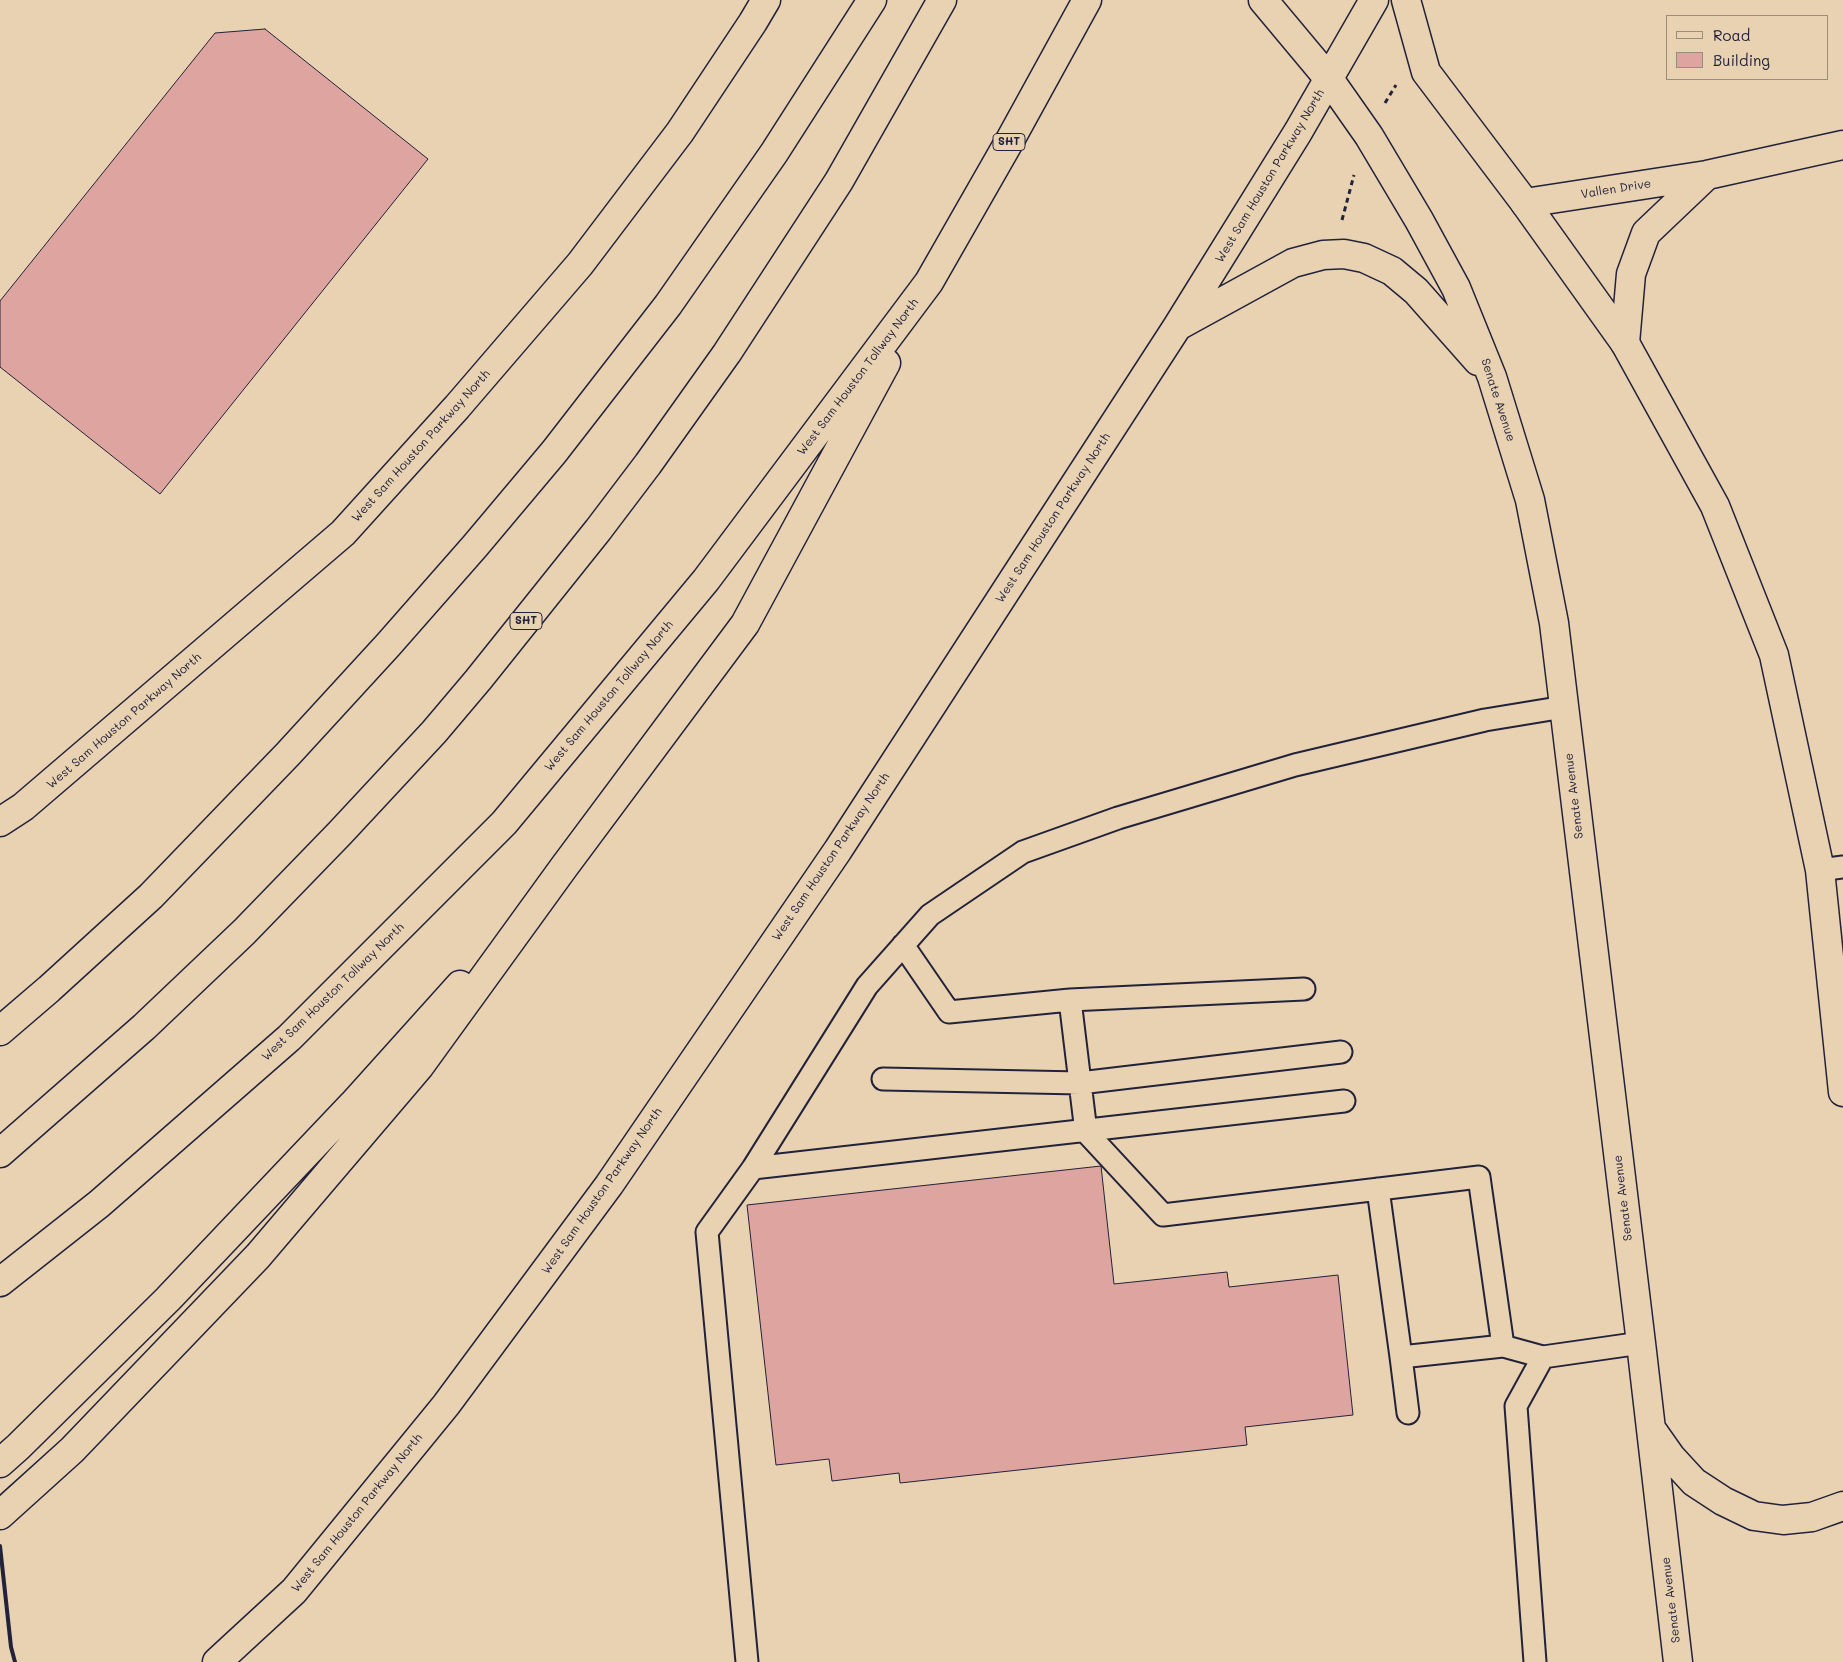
<!DOCTYPE html>
<html>
<head>
<meta charset="utf-8">
<style>
	body { margin:0 }
	#map { position:relative; width:1843px; height:1662px; overflow:hidden; background:#e9d2b2; font-family:Mali,sans-serif }
	canvas { display:block }
	.legend { position:absolute; left:1666px; top:15px; width:162px; height:65px; box-sizing:border-box; background:#e9d2b2; border:1px solid #998c82; margin:0; padding:6px 9px; list-style:none; font-size:15px; color:#22223b }
	.legend li { display:flex; align-items:center; gap:10px; height:25px }
	.legend b { width:25px; border:1px solid #998c82 }
</style>
</head>
<body>
<div id="map">
<canvas width="1843" height="1662"></canvas>
<ul class="legend">
<li><b style="height:6px;background:#e9d2b2"></b>Road</li>
<li><b style="height:14px;background:#dea49f"></b>Building</li>
</ul>
</div>
<script>
const ctx = document.querySelector('canvas').getContext('2d');
ctx.lineJoin = 'round';
function fill(path, color) {
  ctx.fillStyle = color;
  ctx.fill(path, 'evenodd');
}
function shape(rows) {
  const path = new Path2D();
  for (const r of rows) {
    path.moveTo(r[0], r[1]);
    for (let i = 2; i < r.length; i += 2) path.lineTo(r[i], r[i + 1]);
  }
  return path;
}
function stroke(path, color, width, dash) {
  ctx.strokeStyle = color;
  ctx.lineWidth = width;
  ctx.lineCap = dash ? 'butt' : 'round';
  ctx.setLineDash(dash || []);
  ctx.stroke(path);
}
function write(font, color, halo, rows, align = 'center') {
  ctx.font = font + ' Mali,sans-serif';
  ctx.lineWidth = 4;
  ctx.setLineDash([]);
  ctx.textBaseline = 'middle';
  ctx.strokeStyle = halo;
  ctx.fillStyle = color;
  for (const [text, x, y, turn = 0] of rows) {
    ctx.save();
    ctx.translate(x, y);
    ctx.rotate((+turn || 0) * Math.PI / 180);
    ctx.textAlign = isNaN(turn) ? turn : align;
    if (halo) ctx.strokeText(text, 0, 0);
    ctx.fillText(text, 0, 0);
    ctx.restore();
  }
}
const building = shape([
	[265,29,428,159,160,494,0,367,0,301,215,33,265,29],
	[1101,1166,1114,1284,1227,1272,1229,1287,1338,1275,1353,1415,1245,1427,1247,1445,900,1483,899,1473,832,1481,829,1459,776,1465,747,1205,1101,1166]
]);
fill(building, '#dea49f');
stroke(building, '#22223b', 1);
const service = shape([
	[1820,870,1843,867],
	[903,945,949,1012,1070,1000,1304,989],
	[1070,1000,1086,1132,1163,1215,1479,1177,1503,1346,1543,1357],
	[883,1079,1080,1083,1341,1052],
	[753,1168,867,986,930,915,1023,852,1118,818,1295,765,1485,720,1564,707],
	[1378,1189,1401,1357,1503,1346],
	[1401,1357,1408,1413],
	[747,1662,707,1232,753,1168,1344,1101],
	[1535,1662,1516,1406,1543,1357,1641,1343]
]);
const minor = shape([
	[1525,203,1707,175,1843,145],
	[1625,343,1631,274,1646,233,1707,175]
]);
const secondary = shape([
	[1263,0,1329,79,1369,136,1419,220,1456,288,1492,377,1530,500,1554,623,1641,1343,1678,1662],
	[1406,0,1426,72,1525,203,1625,343,1715,506,1774,655,1820,870,1843,1092],
	[1178,326,1293,263,1323,255,1344,254,1364,258,1392,271,1416,291,1478,361],
	[0,822,23,807,343,533,457,407,580,264,680,132,753,22,766,0],
	[1652,1430,1671,1457,1694,1482,1723,1501,1754,1516,1783,1520,1812,1517,1843,1506],
	[217,1662,294,1591,446,1405,609,1185,838,850,1177,327,1298,132,1374,0]
]);
const motorway = shape([
	[0,1031,49,989,151,896,288,754,388,645,475,546,554,452,668,305,774,153,872,0],
	[0,1153,144,1027,244,932,340,833,434,732,478,680,598,530,648,464,727,353,839,181,942,0],
	[0,1282,99,1204,289,1038,504,823,706,580,929,282,1009,142,1087,0],
	[0,1463,18,1447,168,1299,353,1104,460,985],
	[0,1515,72,1450,258,1256,419,1067,564,867,745,624,886,363]
]);
stroke(service, '#22223b', 25);
stroke(minor, '#22223b', 31);
stroke(secondary, '#22223b', 31);
stroke(motorway, '#22223b', 31);
stroke(shape([
	[1385,103,1396,85],
	[1342,220,1354,175]
]), '#22223b', 3, [5, 4]);
stroke(service, '#e9d2b2', 21);
stroke(minor, '#e9d2b2', 28);
stroke(secondary, '#e9d2b2', 28);
stroke(motorway, '#e9d2b2', 28);
stroke(shape([
	[0,1546,11,1647,15,1662]
]), '#22223b', 4);
for (const [x, y, w] of [
	[1009,142,32],
	[526,621,32]
]) {
  const box = new Path2D();
  box.roundRect(x - w / 2, y - 8.5, w, 17, 4);
  ctx.fillStyle = '#e9d2b2';
  ctx.fill(box);
  stroke(box, '#22223b', 1);
}
write('bold 11px', '#22223b', null, [
	["SHT",1009,142],
	["SHT",526,621]
]);
write('12px', '#22223b', '#e9d2b2', [
	["West Sam Houston Parkway North",1270,176,-59],
	["Vallen Drive",1616,189,-9],
	["West Sam Houston Tollway North",858,377,-53],
	["Senate Avenue",1498,400,72],
	["West Sam Houston Parkway North",421,446,-48],
	["West Sam Houston Parkway North",1053,518,-57],
	["West Sam Houston Tollway North",609,696,-50],
	["West Sam Houston Parkway North",124,721,-41],
	["Senate Avenue",1574,796,-97],
	["West Sam Houston Parkway North",831,857,-56],
	["West Sam Houston Tollway North",333,992,-44],
	["West Sam Houston Parkway North",602,1191,-55],
	["Senate Avenue",1623,1198,-97],
	["West Sam Houston Parkway North",357,1513,-51],
	["Senate Avenue",1671,1600,-97]
]);
</script>
</body>
</html>
